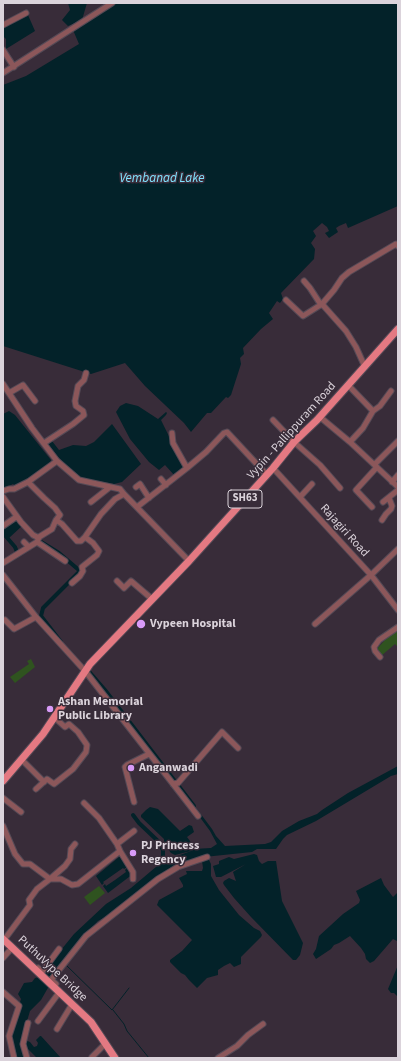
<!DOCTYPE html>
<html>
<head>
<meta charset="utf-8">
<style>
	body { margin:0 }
	#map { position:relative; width:401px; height:1061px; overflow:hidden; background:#382c39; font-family:"Source Sans 3",sans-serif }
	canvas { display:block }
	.frame { position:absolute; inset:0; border:4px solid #dbd3db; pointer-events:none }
</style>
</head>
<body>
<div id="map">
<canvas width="401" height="1061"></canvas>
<div class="frame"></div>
</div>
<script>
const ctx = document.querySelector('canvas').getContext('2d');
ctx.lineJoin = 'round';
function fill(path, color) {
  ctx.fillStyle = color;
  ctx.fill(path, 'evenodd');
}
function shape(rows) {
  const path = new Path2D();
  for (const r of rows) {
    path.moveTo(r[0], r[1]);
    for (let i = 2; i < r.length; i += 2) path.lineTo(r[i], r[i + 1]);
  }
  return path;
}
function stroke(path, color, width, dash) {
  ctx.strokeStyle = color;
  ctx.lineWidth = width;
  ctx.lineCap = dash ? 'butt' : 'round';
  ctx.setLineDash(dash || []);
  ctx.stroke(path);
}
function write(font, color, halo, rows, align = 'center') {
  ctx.font = font + ' "Source Sans 3",sans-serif';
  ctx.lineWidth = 3;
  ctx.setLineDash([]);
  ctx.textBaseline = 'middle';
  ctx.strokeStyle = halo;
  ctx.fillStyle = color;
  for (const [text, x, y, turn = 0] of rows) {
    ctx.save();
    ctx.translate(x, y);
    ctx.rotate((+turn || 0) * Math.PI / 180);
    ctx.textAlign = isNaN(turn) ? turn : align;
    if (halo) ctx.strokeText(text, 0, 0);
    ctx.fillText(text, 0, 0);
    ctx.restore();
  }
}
fill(shape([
	[398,630,398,647,395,644,381,656,375,651,385,640],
	[31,659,35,667,15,683,10,677,29,664,27,661],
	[99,886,105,893,90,905,84,897]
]), '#2f531f');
fill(shape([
	[68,3,87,3,82,20,68,26,62,20,70,10],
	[115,3,398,3,398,206,348,228,346,223,339,226,336,228,338,232,329,238,325,233,329,231,327,227,322,223,313,231,316,236,311,243,315,249,314,259,281,293,283,299,280,303,277,301,269,313,273,319,261,329,243,348,244,354,240,358,241,364,231,395,228,398,226,397,211,413,207,413,191,432,184,423,145,386,125,363,91,374,3,346,3,85,26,76,79,44,73,30],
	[28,15,35,31,6,49,6,39,3,36,3,26],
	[126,403,138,406,158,419,166,412,167,413,166,415,161,420,185,469,175,476,165,465,159,470,149,462,130,439,118,416,116,412,120,406],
	[9,411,15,415,51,460,50,464,17,487,13,484,3,489,3,414],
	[112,424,141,464,122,482,114,484,82,478,75,474,60,459,48,444,52,441,59,450,73,445,86,446,94,442],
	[17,519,22,526,9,538,3,532,3,528],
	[398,766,398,774,391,776,316,821,287,835,283,839,276,849,257,849,252,852,204,857,185,861,175,864,112,913,98,921,84,935,49,986,41,1000,30,1011,25,1028,25,1058,15,1058,10,1035,21,999,18,994,24,983,32,982,35,978,39,977,74,934,106,904,131,888,163,861,191,851,175,855,171,853,164,844,164,839,141,817,141,815,146,810,150,807,158,809,180,831,189,825,192,826,194,832,187,837,193,845,193,849,211,848,217,844,210,831,188,801,194,805,212,829,216,836,225,846,265,844,271,842,282,831,299,821,317,814,322,810,348,793],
	[254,854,257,855,259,861,262,864,268,861,276,861,282,901,303,943,300,955,296,960,293,960,251,917,234,898,224,885,223,883,224,881,229,878,236,881,233,872,246,864,221,877,216,877,213,866,219,864,219,861,229,857,234,859],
	[119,857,120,857,127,867,124,869,123,868,103,882,104,883,102,885,96,876],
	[206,859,209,860,211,864,211,876,219,890,239,915,254,928,260,931,262,935,261,937,241,957,241,964,234,967,230,963,224,966,218,970,218,975,207,978,197,988,189,980,185,975,181,973,170,962,170,960,182,951,192,940,157,905,159,900,183,887,183,885,179,878,187,874,186,871,202,871,203,868,202,861],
	[127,868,131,876,129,877,108,893,103,886,105,884,106,886,115,880,126,872,125,870],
	[381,878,384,885,393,897,398,892,398,945,397,941,393,939,374,961,370,963,366,959,365,954,361,948,350,936,339,943,334,945,331,949,316,959,313,954,316,949,319,936,343,914,359,903,360,900,356,891],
	[398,965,398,997,394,993,391,993,388,989],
	[40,1036,41,1036,61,1058,37,1058,26,1047,24,1041,25,1040,30,1042,34,1047,37,1046,38,1043,36,1040]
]), '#032229');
stroke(shape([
	[66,965,112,1010,129,988],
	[113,1010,124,1024,127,1031,149,1058]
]), '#032229', 1);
stroke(shape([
	[3,533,15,547,17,552],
	[38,540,59,553,80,571,43,608,41,616,61,642],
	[86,668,105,690,194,806],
	[133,815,139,823,159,842,163,850,163,856,166,865]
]), '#032229', 4);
const minor = shape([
	[3,25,26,13],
	[3,50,14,67],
	[3,73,112,3],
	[304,281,310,288,321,305],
	[286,300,303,316,322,304,334,290,342,278,349,272,396,244,398,246],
	[322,304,346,331,356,347,365,367],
	[3,384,32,428,57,461],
	[348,385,373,411,380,406,391,391],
	[9,393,23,385,35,401],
	[320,417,350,442,398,487],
	[273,420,294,442,320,465,340,488],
	[350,442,363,428,373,411],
	[44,443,73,424,84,415,83,411,76,406,75,401,78,386,84,380,86,373],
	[375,464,398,441],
	[187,468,206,452,224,433,227,432,267,475],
	[273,468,371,575,398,610],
	[161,479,166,485],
	[28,482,44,498,55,508,60,515,56,520,62,524,77,541,81,541,85,537,101,514,115,499,124,494],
	[392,482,398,475],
	[136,487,140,484,149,498],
	[3,491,9,489,14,489,28,482,57,461,79,480,120,489,124,494,189,561],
	[3,497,21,522,33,535,39,538],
	[300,497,312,484],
	[91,502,110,487],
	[383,502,398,490],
	[137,507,187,468,173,443,172,433],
	[372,507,356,490,377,467],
	[382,520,386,514,391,509,392,506,389,498],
	[3,526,16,517],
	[24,542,29,547],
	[37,542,65,561],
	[3,563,37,542,39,537,52,529,56,520],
	[3,575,36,617,85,671,198,816],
	[117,581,124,588,131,581,152,599],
	[72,583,80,576,83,571,82,567,97,555,99,551,93,543,85,537],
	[5,620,14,629,36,617],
	[315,624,371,575,398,549],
	[380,657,375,651,374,647,379,640,398,627],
	[21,759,44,782],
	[173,784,178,783,222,732,238,748],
	[36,789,47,779,54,784,73,769,86,752,87,745,78,732,69,724,65,727,54,717],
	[3,798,21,812],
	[134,802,125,767,127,765,149,754],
	[84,803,99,818,117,844,134,831],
	[3,826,15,854,23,864,30,864,50,879,37,889,29,900,30,905,4,940],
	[75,844,71,849,70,859,65,866,50,879,61,879,72,885,78,884,120,851,117,844],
	[120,851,133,872,133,879],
	[3,958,11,949],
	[38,968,42,972,59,949],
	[56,984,51,980,86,936,158,879,178,867,207,857],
	[3,992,19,1006,9,1036,14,1058],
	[38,1021,58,994],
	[57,1029,71,1006],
	[92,1057,105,1044],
	[27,1058,23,1044,28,1023],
	[218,1058,237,1046,248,1035,263,1024]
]);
const major = shape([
	[3,781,43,734,90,664,189,561,273,468,294,442,317,420,398,329],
	[3,939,91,1022,115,1058]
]);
stroke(minor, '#554a56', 7);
stroke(major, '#554a56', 9);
stroke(minor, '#8c575a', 5);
stroke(major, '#e47982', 7);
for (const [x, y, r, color] of [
	[141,624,5,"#d89bf8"],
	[50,709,4,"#d89bf8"],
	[131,768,4,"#d89bf8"],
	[133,853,4,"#d89bf8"]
]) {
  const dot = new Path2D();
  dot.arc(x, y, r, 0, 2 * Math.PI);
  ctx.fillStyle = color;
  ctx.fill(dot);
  stroke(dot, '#382c39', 1.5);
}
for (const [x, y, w] of [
	[245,499,34]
]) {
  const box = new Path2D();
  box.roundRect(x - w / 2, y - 9, w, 18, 3);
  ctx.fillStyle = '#382c39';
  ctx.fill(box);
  stroke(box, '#dbd3db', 1);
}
write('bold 11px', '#dbd3db', null, [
	["SH63",245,499]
]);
write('12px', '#dbd3db', '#382c39', [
	["Vypin - Pallippuram Road",292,431,-48],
	["Rajagiri Road",344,531,48],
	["PuthuVype Bridge",52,969,43]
]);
write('bold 12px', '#dbd3db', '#382c39', [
	["Vypeen Hospital",150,624],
	["Ashan Memorial",58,702],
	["Public Library",58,716],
	["Anganwadi",139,768],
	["PJ Princess",141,846],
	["Regency",141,860]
], 'left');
write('italic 13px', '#80e3fe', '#382c39', [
	["Vembanad Lake",162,179]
]);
</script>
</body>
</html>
